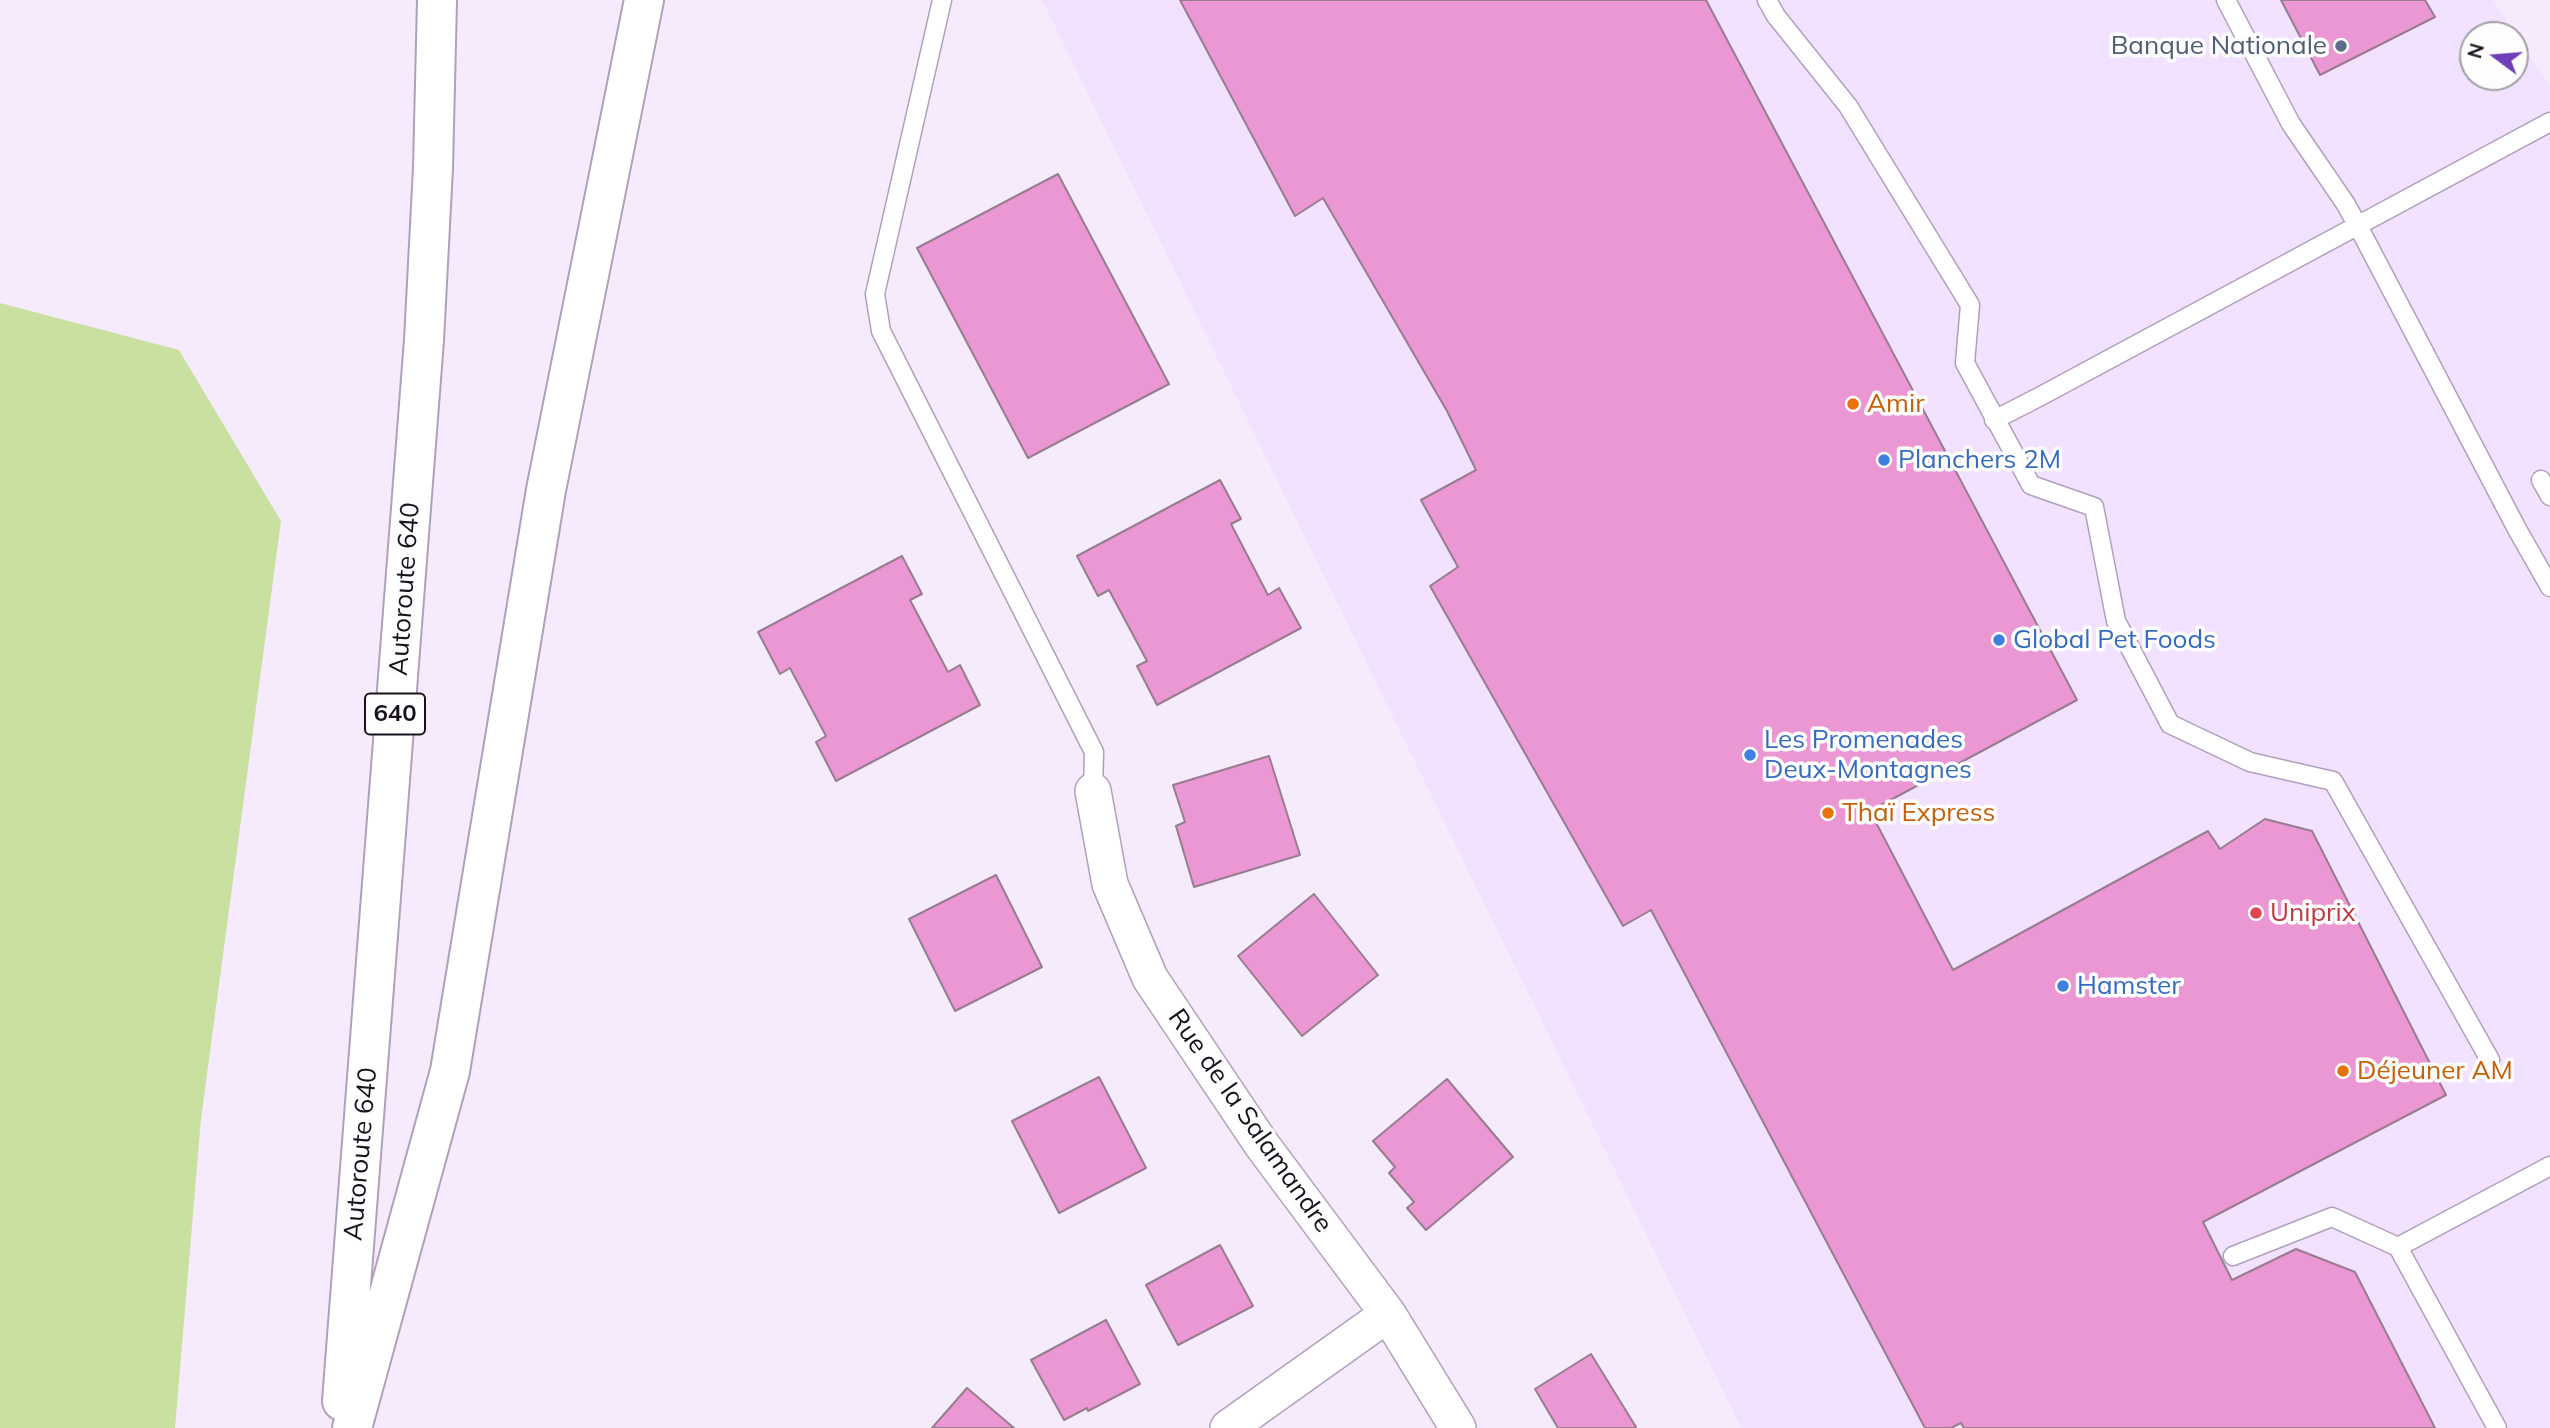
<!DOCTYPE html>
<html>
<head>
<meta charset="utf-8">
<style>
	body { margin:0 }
	#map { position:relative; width:2550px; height:1428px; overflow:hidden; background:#f5ebfd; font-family:Mulish,sans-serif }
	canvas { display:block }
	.north { position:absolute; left:2459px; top:21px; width:70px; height:70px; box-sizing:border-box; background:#fdfdfd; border:2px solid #a19fa3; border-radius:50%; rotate:286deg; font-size:19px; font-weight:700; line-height:28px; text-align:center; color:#18121c }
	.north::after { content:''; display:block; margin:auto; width:24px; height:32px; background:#6f3fb7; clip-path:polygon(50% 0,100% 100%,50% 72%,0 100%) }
</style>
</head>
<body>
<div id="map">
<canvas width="2550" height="1428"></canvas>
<div class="north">N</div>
</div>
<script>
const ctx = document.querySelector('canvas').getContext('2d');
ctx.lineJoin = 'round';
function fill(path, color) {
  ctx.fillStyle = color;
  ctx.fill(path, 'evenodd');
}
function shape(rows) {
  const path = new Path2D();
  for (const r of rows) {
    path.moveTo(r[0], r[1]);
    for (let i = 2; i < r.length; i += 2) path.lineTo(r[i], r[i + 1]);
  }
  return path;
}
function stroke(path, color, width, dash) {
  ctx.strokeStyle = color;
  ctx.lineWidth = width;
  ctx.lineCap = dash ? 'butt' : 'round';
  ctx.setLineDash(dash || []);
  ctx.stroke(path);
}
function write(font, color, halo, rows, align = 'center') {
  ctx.font = font + ' Mulish,sans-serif';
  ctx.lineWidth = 7;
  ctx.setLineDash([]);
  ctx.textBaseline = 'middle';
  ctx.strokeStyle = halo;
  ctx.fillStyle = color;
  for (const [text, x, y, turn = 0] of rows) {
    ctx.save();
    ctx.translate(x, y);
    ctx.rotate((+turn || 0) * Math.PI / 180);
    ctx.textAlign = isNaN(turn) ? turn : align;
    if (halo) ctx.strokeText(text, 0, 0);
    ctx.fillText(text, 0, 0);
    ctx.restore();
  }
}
fill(shape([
	[1042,0,2493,0,2550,86,2550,1428,1741,1428],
	[2473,35,2515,35,2515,77,2473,77]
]), '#f2e2ff');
fill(shape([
	[0,303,179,350,281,521,201,1119,175,1428,0,1428]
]), '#cae0a0');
const building = shape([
	[1180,0,1706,0,2077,700,1870,811,1953,970,2208,831,2220,849,2265,819,2312,831,2446,1095,2203,1222,2232,1280,2296,1249,2355,1272,2435,1428,1964,1428,1961,1423,1951,1428,1925,1428,1651,910,1623,926,1430,586,1458,567,1421,500,1476,470,1447,411,1323,198,1295,216,1180,0],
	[2281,0,2425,0,2435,17,2320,75,2281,0],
	[1058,174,1169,384,1028,458,917,248,1058,174],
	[1220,480,1241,519,1231,524,1268,595,1279,588,1301,628,1157,705,1137,666,1147,661,1109,590,1098,596,1077,556,1220,480],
	[902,556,922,594,910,600,948,672,960,665,980,705,836,781,816,742,826,736,790,668,780,674,758,632,902,556],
	[1269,756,1300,855,1194,887,1176,826,1185,822,1173,785,1269,756],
	[996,875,1042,967,955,1011,909,919,996,875],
	[1314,894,1378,975,1302,1036,1238,956,1314,894],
	[1099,1077,1146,1168,1059,1213,1012,1121,1099,1077],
	[1447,1079,1513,1157,1426,1230,1407,1208,1414,1202,1389,1173,1395,1167,1373,1141,1447,1079],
	[1220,1245,1253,1306,1178,1345,1146,1285,1220,1245],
	[1106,1320,1140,1384,1088,1411,1087,1408,1064,1420,1031,1360,1106,1320],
	[1591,1354,1636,1427,1634,1428,1558,1428,1535,1389,1591,1354],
	[967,1388,1014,1428,932,1428,967,1388]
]);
fill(building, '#ea97d3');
stroke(building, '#987c8f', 2);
const service = shape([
	[942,0,875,294,881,331,1094,752,1093,791],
	[1767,0,1776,16,1848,106,1970,305,1965,363,2031,485,2094,507,2116,621,2170,724,2250,762,2333,781,2490,1060],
	[2226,0,2291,124,2345,203,2358,226,2517,529,2550,587],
	[1994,420,2039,397,2550,122],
	[2541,480,2550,496],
	[2398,1247,2550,1166],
	[2233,1256,2332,1217,2398,1247,2497,1428]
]);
const minor = shape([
	[1093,791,1110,884,1150,978,1262,1145,1388,1314,1458,1428],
	[1228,1428,1388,1314]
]);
const motorway = shape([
	[342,1401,424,340,433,168,437,0],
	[352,1428,450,1071,546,490,644,0]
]);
stroke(service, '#b0a0bc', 21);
stroke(minor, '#b0a0bc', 38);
stroke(motorway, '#b0a0bc', 42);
stroke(service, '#fff', 18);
stroke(minor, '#fff', 35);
stroke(motorway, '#fff', 38);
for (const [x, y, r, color] of [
	[2341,46,7,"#5c6f8a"],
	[1853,404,7,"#e8710a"],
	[1884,460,7,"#3f7fe0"],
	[1999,640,7,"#3f7fe0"],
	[1750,755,7,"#3f7fe0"],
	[1828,813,7,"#e8710a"],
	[2256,913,7,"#e0444e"],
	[2063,986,7,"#3f7fe0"],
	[2343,1071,7,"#e8710a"]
]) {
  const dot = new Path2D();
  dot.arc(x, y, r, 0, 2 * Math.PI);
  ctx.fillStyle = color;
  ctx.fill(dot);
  stroke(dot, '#fdfdfd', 2.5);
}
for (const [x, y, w] of [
	[395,714,60]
]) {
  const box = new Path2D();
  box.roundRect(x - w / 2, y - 20.5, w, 41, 5);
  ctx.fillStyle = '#fdfdfd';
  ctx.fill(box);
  stroke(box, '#18121c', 2);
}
write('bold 24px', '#18121c', null, [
	["640",395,714]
]);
write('26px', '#4e5e75', '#fdfdfd', [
	["Banque Nationale",2327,46]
], 'right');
write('26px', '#c56008', '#fdfdfd', [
	["Amir",1867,404],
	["Thaï Express",1842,813],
	["Déjeuner AM",2357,1071]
], 'left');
write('26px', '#366cbe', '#fdfdfd', [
	["Planchers 2M",1898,460],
	["Global Pet Foods",2013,640],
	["Les Promenades",1764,740],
	["Deux-Montagnes",1764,770],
	["Hamster",2077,986]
], 'left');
write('26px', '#18121c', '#fdfdfd', [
	["Autoroute 640",405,589,-86],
	["Rue de la Salamandre",1250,1121,55],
	["Autoroute 640",361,1154,-85]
]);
write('26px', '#be3a42', '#fdfdfd', [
	["Uniprix",2270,913]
], 'left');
</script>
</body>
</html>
